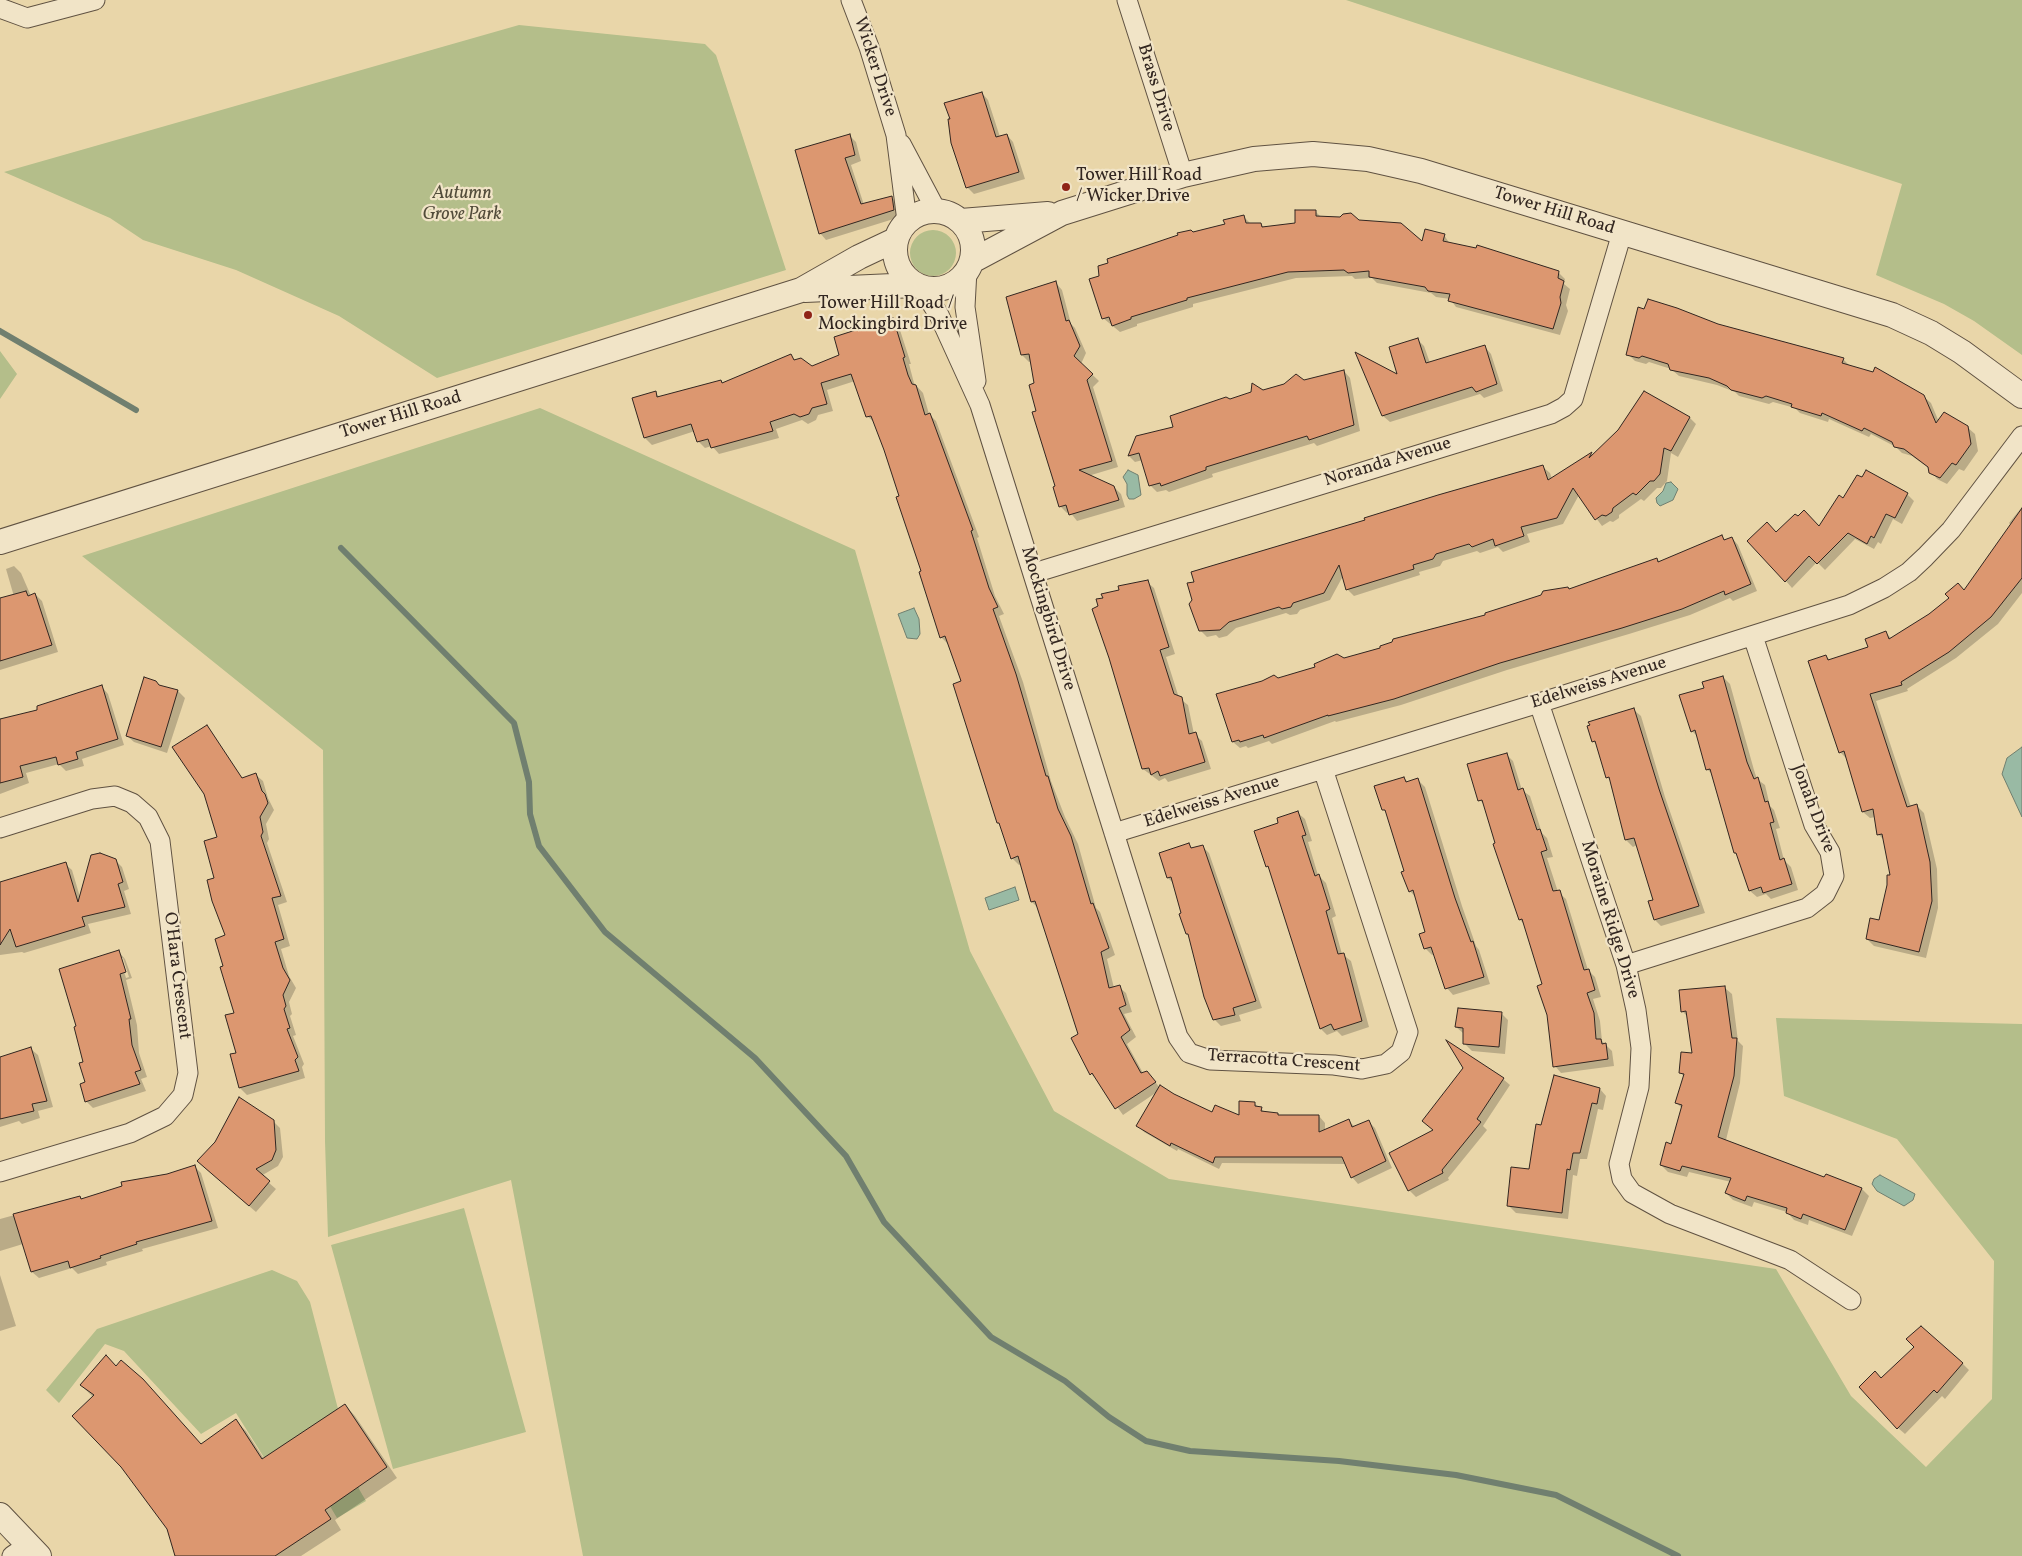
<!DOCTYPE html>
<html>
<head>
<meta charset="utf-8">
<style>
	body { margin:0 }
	canvas { display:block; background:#e9d6a9 }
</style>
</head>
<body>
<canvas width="2022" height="1556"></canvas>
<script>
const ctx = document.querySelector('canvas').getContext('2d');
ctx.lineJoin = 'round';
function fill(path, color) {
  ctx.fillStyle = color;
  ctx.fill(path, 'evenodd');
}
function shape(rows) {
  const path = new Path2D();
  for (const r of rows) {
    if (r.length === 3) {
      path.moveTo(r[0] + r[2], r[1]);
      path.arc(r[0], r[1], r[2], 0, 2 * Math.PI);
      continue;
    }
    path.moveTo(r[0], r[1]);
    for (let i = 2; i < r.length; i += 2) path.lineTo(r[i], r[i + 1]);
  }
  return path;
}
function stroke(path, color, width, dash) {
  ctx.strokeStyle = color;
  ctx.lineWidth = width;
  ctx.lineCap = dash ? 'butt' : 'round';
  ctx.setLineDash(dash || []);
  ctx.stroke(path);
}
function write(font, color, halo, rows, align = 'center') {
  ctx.font = font + ' Vollkorn,serif';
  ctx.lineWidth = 4.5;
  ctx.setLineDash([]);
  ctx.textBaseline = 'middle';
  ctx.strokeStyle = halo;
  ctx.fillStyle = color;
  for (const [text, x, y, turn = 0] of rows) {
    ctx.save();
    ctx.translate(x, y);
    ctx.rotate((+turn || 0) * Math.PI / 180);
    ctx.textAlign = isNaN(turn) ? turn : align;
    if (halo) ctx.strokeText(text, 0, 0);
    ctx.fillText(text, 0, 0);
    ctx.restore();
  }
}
fill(shape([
	[1346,0,2022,0,2022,355,1974,321,1944,304,1876,275,1902,184],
	[519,25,705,44,716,55,786,270,437,378,339,316,236,270,143,240,110,218,4,172],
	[933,253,23],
	[0,351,17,374,0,399],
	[540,408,855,550,970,951,1054,1111,1169,1179,1776,1269,1851,1396,1926,1467,1992,1399,1994,1261,1897,1139,1784,1096,1776,1018,2022,1024,2022,1556,583,1556,511,1180,328,1237,325,1141,323,750,82,556],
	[464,1208,526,1432,393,1469,331,1245],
	[272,1270,297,1281,310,1302,359,1489,366,1501,337,1518,311,1474,270,1467,236,1413,201,1434,124,1351,105,1344,59,1403,46,1390,97,1329]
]), '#b4be8a');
const water = shape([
	[1128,470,1138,475,1141,495,1134,499,1129,499,1127,495,1127,484,1123,477,1128,470],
	[1671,482,1678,489,1673,500,1660,506,1657,503,1656,498,1663,491,1666,483,1671,482],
	[914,608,919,619,920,634,917,639,907,638,898,614,914,608],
	[2022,747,2022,817,2002,774,2007,758,2022,747],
	[1015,887,1019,900,989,910,985,898,1015,887],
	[1880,1175,1915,1194,1913,1200,1904,1206,1877,1191,1872,1184,1874,1179,1880,1175]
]);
fill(water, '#99baa4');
stroke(water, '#707f6f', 1);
fill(shape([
	[982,93,988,100,1000,137,1007,135,1013,142,1025,179,974,194,967,187],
	[849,135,856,142,861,161,851,165,864,205,892,198,899,204,900,217,826,240,820,233],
	[1315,211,1322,218,1359,221,1423,243,1444,235,1450,244,1558,272,1565,279,1564,284,1570,289,1566,305,1568,311,1560,335,1456,307,1450,299,1436,297,1431,293,1377,283,1372,278,1355,279,1352,276,1296,278,1193,304,1193,307,1137,324,1137,326,1120,332,1103,318,1100,277,1194,234,1226,225,1243,216,1250,223,1261,224,1264,228,1296,224],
	[1056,283,1062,290,1071,324,1075,328,1086,353,1081,364,1099,381,1093,387,1118,467,1088,476,1114,487,1121,494,1125,507,1077,521,1070,512,1067,513,1060,506,1038,412,1032,361,1029,362,1022,355],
	[892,320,899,327,911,364,909,364,914,383,923,393,929,414,936,421,979,537,977,538,995,596,1004,614,999,616,1023,682,1051,781,1065,817,1078,844,1096,908,1100,912,1115,955,1107,959,1114,988,1119,987,1126,993,1132,1012,1124,1014,1136,1037,1127,1044,1143,1073,1153,1079,1160,1088,1212,1114,1240,1116,1254,1103,1266,1113,1277,1114,1280,1117,1319,1116,1325,1123,1325,1130,1349,1121,1355,1127,1368,1121,1375,1128,1392,1168,1358,1184,1352,1177,1346,1164,1222,1163,1219,1169,1178,1149,1177,1151,1144,1132,1138,1125,1157,1092,1123,1115,1098,1080,1091,1074,1038,908,1032,902,1022,864,1019,865,1012,858,1002,826,998,823,962,682,948,644,941,637,901,497,875,423,867,416,855,381,827,390,833,411,818,415,816,420,808,424,802,420,776,429,779,438,719,454,712,446,705,448,698,441,695,431,652,445,645,438,634,399,655,393,660,397,720,381,723,384,791,356,796,361,812,367,841,356],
	[1717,325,1843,359,1850,366,1923,396,1931,403,1939,422,1967,427,1975,434,1978,451,1964,471,1959,469,1947,484,1937,479,1930,469,1912,456,1902,453,1896,447,1871,434,1869,437,1829,419,1828,422,1800,413,1795,408,1773,402,1769,404,1739,396,1735,392,1717,385,1679,376,1671,369,1649,362,1646,364,1635,361,1628,354],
	[1418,340,1424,346,1430,363,1485,347,1491,354,1503,391,1484,398,1480,394,1390,422,1383,416,1358,354,1399,376],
	[1344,371,1350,378,1360,431,1317,446,1314,443,1212,474,1213,477,1169,492,1166,490,1157,492,1150,485,1143,460,1135,462,1129,456,1137,437,1175,428,1230,400],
	[1644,393,1690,418,1696,424,1678,457,1671,453,1667,481,1661,488,1657,488,1644,501,1641,499,1619,515,1619,518,1613,522,1610,521,1602,526,1579,495,1563,524,1527,534,1530,542,1503,552,1498,547,1480,553,1477,551,1443,561,1440,566,1419,572,1420,575,1354,596,1348,590,1343,576,1330,600,1300,610,1297,614,1290,615,1286,613,1236,628,1227,636,1219,638,1216,635,1207,637,1200,630,1543,467,1550,473,1552,479,1592,454,1594,456,1619,431],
	[1907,494,1914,501,1902,524,1893,519,1881,544,1878,542,1874,549,1855,539,1825,570,1817,562,1792,588,1786,581,1776,534,1819,528,1844,500],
	[2022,507,2022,593,1998,624,1956,658,1907,689,1908,691,1876,701,1911,807,1917,806,1924,813,1937,869,1938,908,1926,958,1874,946,1867,939,1880,922,1892,876,1885,841,1878,834,1876,817,1870,818,1863,812,1847,759,1840,752,1826,656,1830,660,1869,648,1886,633,1892,639,1965,591,1998,546,1997,544,2011,525,2009,523],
	[1722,537,1726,541,1732,538,1738,545,1757,591,1733,601,1730,598,1690,615,1629,634,1507,670,1401,705,1336,722,1335,721,1272,744,1269,741,1248,748,1246,746,1240,748,1233,742,1277,679,1570,590,1657,559,1660,562],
	[14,566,21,573,31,596,35,594,42,601,58,652,0,670,0,604,15,600,6,569],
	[1147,582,1154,588,1175,654,1166,657,1179,698,1188,705,1194,734,1202,741,1211,769,1168,782,1165,778,1159,781,1143,769,1099,607,1104,599],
	[1723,677,1730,684,1754,770,1757,779,1765,785,1770,806,1774,810,1780,828,1776,829,1784,860,1791,867,1798,890,1771,899,1766,894,1757,897,1750,891,1739,857,1735,853,1713,775,1707,769,1698,737,1692,731,1706,689],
	[160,686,178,691,185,698,167,753,134,742,127,736],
	[102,687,108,694,124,745,82,759,84,766,66,771,59,764,26,773,29,783,0,794,0,719,38,711],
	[1634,710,1641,716,1665,797,1705,913,1661,926,1655,920,1655,901,1637,845,1633,847,1626,840,1612,782,1607,777,1598,746,1593,741],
	[206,727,243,779,256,775,263,781,268,798,274,810,266,824,269,839,267,843,287,902,278,905,290,946,281,949,289,976,296,988,289,1002,292,1014,290,1016,296,1035,293,1036,304,1064,302,1067,305,1078,247,1095,240,1088,231,1055,238,1053,235,1013,224,967,227,936,215,879,218,838],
	[1506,754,1513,761,1522,790,1530,796,1542,833,1547,838,1553,857,1547,858,1558,892,1566,899,1588,970,1595,977,1601,997,1593,999,1600,1021,1602,1041,1612,1051,1614,1066,1561,1073,1555,1066,1544,985,1525,925,1520,920,1485,806,1480,800],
	[1404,778,1408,782,1418,780,1425,787,1462,906,1476,946,1479,950,1490,984,1453,995,1447,988,1435,954,1432,955,1425,948,1427,932,1416,898,1410,891,1388,814,1383,809],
	[1298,813,1305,819,1312,841,1308,842,1318,875,1326,883,1336,916,1332,918,1342,954,1351,961,1369,1027,1342,1036,1337,1031,1327,1035,1321,1029,1270,869,1267,866,1280,824],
	[1189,845,1193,849,1202,846,1209,853,1262,1008,1239,1015,1241,1021,1221,1026,1214,1019,1190,937,1187,934,1174,884,1168,878],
	[115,860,122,867,129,889,124,891,131,914,88,924,91,933,24,953,22,952,0,955,0,894,65,864,72,870,80,897],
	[119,952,125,959,132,978,126,980,137,1025,139,1053,147,1077,141,1079,146,1091,93,1108,86,1101,85,1062],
	[120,958,123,958,129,977,126,978],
	[1725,988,1732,994,1738,1041,1743,1046,1740,1083,1726,1140,1825,1178,1826,1175,1862,1189,1869,1196,1852,1236,1809,1220,1808,1225,1794,1220,1787,1212,1754,1202,1752,1207,1733,1200,1726,1193,1731,1182,1689,1172,1687,1177,1668,1172,1661,1165,1672,1145,1682,1108,1676,1103,1684,1077,1681,1073,1694,1055,1688,1017,1682,1011],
	[1501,1013,1508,1020,1505,1054,1472,1051,1465,1044,1463,1033,1456,1027],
	[31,1049,38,1055,53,1107,38,1111,40,1118,22,1124,19,1121,0,1127,0,1058],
	[1503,1079,1510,1085,1483,1126,1487,1130,1448,1178,1449,1180,1416,1197,1409,1190,1434,1131],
	[1600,1089,1606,1096,1603,1110,1598,1109,1587,1159,1580,1159,1577,1176,1573,1175,1568,1219,1516,1213,1509,1206,1530,1171,1541,1126],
	[273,1121,280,1128,283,1157,278,1166,261,1176,276,1189,256,1212,205,1168],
	[194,1166,201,1173,218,1228,142,1249,143,1251,106,1262,107,1265,78,1274,72,1268,39,1278,32,1272,23,1244,0,1251,0,1219,80,1197,83,1200],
	[0,1275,16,1326,0,1331],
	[1962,1363,1969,1370,1945,1399,1942,1396,1905,1434,1898,1428,1881,1379],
	[117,1367,202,1446,236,1421,246,1431,264,1459,345,1405,355,1416,397,1478,335,1520,341,1530,301,1556,176,1556,168,1528,93,1397,81,1385]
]), '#0003');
stroke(shape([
	[0,331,136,410],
	[341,548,514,723,529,782,530,814,539,846,605,932,755,1058,846,1156,884,1222,991,1337,1065,1381,1109,1417,1146,1441,1190,1451,1339,1461,1456,1475,1556,1495,1678,1556]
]), '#707f6f', 6);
const building = shape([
	[982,92,996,137,1007,134,1019,172,966,188,951,143,948,119,950,119,944,103,982,92],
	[850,134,855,155,845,158,861,204,892,196,894,210,819,234,795,150,850,134],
	[1295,210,1316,210,1316,216,1340,217,1343,214,1351,213,1359,220,1401,223,1422,241,1425,229,1445,234,1443,241,1476,248,1477,245,1559,271,1558,278,1564,281,1560,297,1561,303,1553,329,1448,301,1450,294,1428,291,1425,287,1369,277,1369,271,1348,273,1344,270,1288,272,1187,298,1187,300,1131,317,1131,319,1112,326,1109,317,1102,319,1089,279,1099,276,1098,266,1108,263,1107,259,1178,235,1177,233,1191,230,1193,232,1225,224,1223,220,1244,215,1246,223,1261,223,1262,227,1295,223,1295,210],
	[1056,281,1066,321,1069,320,1080,346,1074,356,1093,374,1087,380,1112,461,1079,470,1114,486,1119,500,1069,515,1066,505,1059,507,1053,487,1055,486,1032,412,1036,411,1029,385,1034,383,1029,354,1021,355,1006,297,1056,281],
	[1648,299,1677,308,1718,324,1844,358,1842,363,1873,372,1875,367,1924,395,1936,423,1944,412,1968,426,1971,444,1956,465,1952,463,1940,478,1929,473,1928,467,1904,449,1894,447,1892,442,1864,428,1862,431,1822,413,1821,416,1791,407,1792,404,1766,396,1762,398,1731,390,1727,386,1709,378,1670,370,1668,364,1642,356,1639,358,1626,355,1638,307,1644,309,1648,299],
	[893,318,905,357,903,358,908,375,912,384,916,385,925,415,930,413,973,530,971,531,989,588,998,607,993,609,1016,674,1046,776,1048,776,1058,809,1071,836,1091,904,1093,903,1109,948,1101,952,1109,988,1120,985,1126,1005,1119,1008,1130,1030,1121,1037,1141,1073,1147,1071,1156,1082,1115,1109,1092,1073,1090,1075,1071,1038,1078,1034,1035,901,1031,902,1018,856,1011,859,999,823,997,823,953,684,961,681,945,636,940,638,919,572,921,571,896,497,899,496,884,450,871,416,866,417,851,374,821,383,827,404,812,408,809,414,800,417,794,414,770,422,773,431,711,448,708,439,697,442,691,424,644,438,632,398,656,391,657,397,721,380,722,383,791,354,794,360,801,358,812,366,839,355,834,337,893,318],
	[1418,338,1426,363,1485,345,1497,384,1476,392,1472,387,1382,416,1355,352,1397,374,1389,347,1418,338],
	[1344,370,1354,425,1309,440,1307,436,1206,467,1206,470,1161,486,1160,483,1149,486,1139,453,1128,456,1136,436,1173,427,1170,416,1226,397,1230,399,1251,392,1252,383,1263,390,1284,384,1296,374,1304,380,1344,370],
	[1644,391,1690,417,1671,451,1664,448,1660,474,1654,481,1650,481,1636,495,1633,493,1613,508,1612,512,1606,516,1602,515,1595,520,1573,488,1557,518,1521,527,1524,536,1495,546,1493,539,1472,547,1469,544,1436,554,1433,559,1413,565,1414,569,1346,590,1339,565,1324,593,1293,603,1291,607,1282,609,1279,607,1229,622,1220,630,1199,631,1189,604,1192,600,1187,583,1194,582,1191,572,1365,520,1364,518,1438,495,1543,465,1548,480,1592,452,1589,458,1618,430,1644,391],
	[1866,470,1908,493,1895,518,1886,514,1874,538,1871,536,1867,544,1848,533,1817,564,1809,556,1785,582,1747,541,1767,522,1776,532,1795,514,1798,516,1804,510,1819,526,1839,495,1843,498,1857,475,1862,477,1866,470],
	[2022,508,2022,578,1991,617,1949,652,1901,682,1902,685,1870,694,1907,807,1917,804,1930,862,1932,901,1919,952,1866,939,1870,918,1879,920,1887,885,1887,875,1890,875,1882,834,1877,835,1873,809,1862,812,1844,751,1839,753,1808,661,1826,655,1828,660,1868,647,1865,639,1886,631,1889,639,1929,614,1949,598,1945,594,1958,583,1964,590,2022,508],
	[1722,535,1724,540,1732,537,1751,584,1725,595,1724,591,1682,609,1622,628,1500,663,1394,699,1328,716,1328,715,1264,738,1263,735,1240,742,1239,740,1232,742,1216,694,1262,681,1274,675,1278,678,1315,667,1314,664,1337,654,1344,658,1380,648,1380,646,1392,642,1393,639,1485,615,1485,613,1541,595,1543,591,1568,587,1569,589,1657,558,1658,562,1722,535],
	[1148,580,1169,647,1160,650,1174,694,1182,697,1189,734,1196,732,1205,762,1160,776,1158,771,1151,775,1149,768,1142,769,1109,658,1092,609,1098,606,1096,599,1103,598,1101,594,1119,590,1118,586,1148,580],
	[26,591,28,596,35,593,52,645,0,661,0,598,26,591],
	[1723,676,1747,762,1754,779,1758,777,1765,802,1768,801,1774,822,1770,823,1780,860,1784,858,1792,884,1763,893,1761,887,1749,891,1736,853,1734,853,1710,769,1706,770,1695,730,1691,732,1679,695,1704,688,1702,682,1723,676],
	[144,677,156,681,159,685,178,690,161,747,126,736,144,677],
	[102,685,118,739,76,752,78,759,58,765,56,757,20,766,23,777,0,783,0,719,37,710,37,706,102,685],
	[1634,708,1659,789,1699,906,1654,920,1648,901,1653,900,1634,838,1625,840,1609,777,1606,778,1595,741,1592,742,1587,726,1590,725,1588,722,1634,708],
	[207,725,242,778,256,773,262,791,265,794,268,803,260,817,263,832,261,836,281,896,272,898,284,939,275,942,283,968,290,980,283,995,286,1006,284,1009,290,1028,287,1029,298,1057,295,1060,299,1071,239,1088,230,1054,236,1053,225,1015,234,1013,220,967,223,966,215,939,225,935,212,901,207,880,214,878,204,841,217,837,204,794,172,747,207,725],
	[1507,753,1518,790,1523,788,1537,830,1540,829,1547,850,1541,852,1553,891,1560,890,1584,970,1589,969,1595,990,1587,993,1594,1013,1596,1039,1601,1039,1602,1044,1606,1043,1608,1059,1553,1067,1547,1015,1537,986,1542,984,1522,919,1519,920,1493,844,1495,843,1482,800,1478,801,1467,764,1507,753],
	[1404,777,1406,782,1418,778,1455,898,1471,942,1473,941,1484,977,1445,989,1431,947,1424,949,1419,934,1425,932,1413,890,1409,892,1401,872,1404,871,1385,810,1382,810,1374,786,1404,777],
	[1298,811,1306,835,1302,836,1315,876,1319,874,1330,909,1326,911,1338,954,1344,953,1362,1021,1334,1030,1331,1024,1320,1029,1268,866,1266,867,1254,831,1278,823,1277,818,1298,811],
	[1189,843,1191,848,1203,845,1256,1001,1233,1008,1235,1015,1213,1020,1204,997,1188,934,1186,934,1179,914,1181,913,1171,877,1167,878,1159,853,1189,843],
	[100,853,116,859,123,882,118,884,125,907,82,917,85,926,16,947,10,929,0,945,0,882,66,862,78,902,91,855,100,853],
	[119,950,126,972,120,974,131,1019,129,1019,132,1045,141,1070,135,1072,140,1084,85,1102,80,1084,85,1082,79,1063,83,1062,74,1027,76,1026,59,969,119,950],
	[1725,986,1732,1038,1737,1038,1734,1076,1718,1137,1824,1177,1826,1174,1862,1188,1845,1230,1803,1214,1801,1219,1786,1213,1787,1208,1747,1196,1745,1201,1725,1193,1731,1178,1682,1166,1680,1171,1660,1165,1666,1142,1671,1144,1682,1105,1675,1103,1684,1074,1679,1073,1681,1052,1692,1053,1686,1011,1681,1012,1679,990,1725,986],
	[1458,1008,1502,1012,1499,1047,1463,1044,1463,1028,1455,1027,1458,1008],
	[1446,1040,1504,1078,1477,1119,1481,1122,1442,1170,1443,1173,1408,1191,1389,1153,1433,1130,1422,1121,1463,1068,1446,1040],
	[31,1047,47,1101,32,1104,34,1111,0,1119,0,1057,31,1047],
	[1554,1075,1600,1088,1597,1104,1592,1103,1580,1153,1573,1153,1570,1170,1567,1169,1562,1213,1507,1206,1511,1167,1529,1169,1536,1124,1541,1125,1554,1075],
	[1160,1085,1174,1094,1212,1112,1215,1105,1239,1115,1239,1101,1255,1102,1255,1106,1262,1107,1261,1111,1278,1113,1278,1115,1319,1115,1319,1132,1349,1119,1352,1127,1369,1120,1386,1161,1351,1178,1342,1157,1215,1157,1213,1163,1171,1143,1170,1146,1136,1126,1160,1085],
	[239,1097,274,1120,276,1150,272,1160,256,1169,270,1181,249,1206,197,1161,215,1142,239,1097],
	[195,1165,212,1221,136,1242,137,1244,100,1256,101,1258,70,1268,68,1261,31,1272,13,1214,80,1196,81,1199,122,1186,121,1182,167,1174,195,1165],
	[1921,1326,1963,1363,1937,1393,1934,1390,1897,1429,1859,1387,1875,1371,1881,1378,1914,1347,1906,1339,1921,1326],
	[106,1355,116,1366,121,1360,143,1379,201,1444,236,1419,262,1459,345,1404,387,1467,325,1510,331,1519,275,1556,175,1556,167,1529,121,1467,72,1416,94,1395,80,1385,106,1355]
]);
fill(building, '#dc9770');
stroke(building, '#322620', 1);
const minor = shape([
	[851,0,869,47,896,135,907,221],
	[1127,0,1183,175],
	[0,8,27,18,95,0],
	[901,144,936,210],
	[967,270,965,307,976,381],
	[921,287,939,315,980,405,1178,1037,1189,1053,1210,1060,1334,1065,1362,1069,1386,1064,1401,1052,1408,1032,1323,769],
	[1034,573,1551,414,1564,407,1573,399,1622,233],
	[1539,703,1626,965,1636,1010,1641,1048,1639,1087,1619,1164,1622,1179,1632,1193,1670,1214,1790,1260,1851,1300],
	[0,828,92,799,115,796,132,803,148,817,160,841,188,1073,183,1095,165,1116,130,1133,0,1172],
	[1114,833,1539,703,1849,605,1884,588,1909,572,1925,557,1951,530,2022,436],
	[1626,965,1807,908,1825,894,1834,876,1830,852,1814,825,1753,636],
	[12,1556,28,1545]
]);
const tertiary = shape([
	[934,250,39],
	[961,221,1048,214],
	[972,261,1062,213,1183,175,1254,159,1313,154,1368,159,1421,171,1892,315,1931,333,1962,352,2022,396],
	[805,290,915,285],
	[0,542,801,290,859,257,895,240],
	[0,1515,39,1556]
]);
stroke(minor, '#605242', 21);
stroke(tertiary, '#605242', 26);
stroke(minor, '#f1e4c7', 19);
stroke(tertiary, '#f1e4c7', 24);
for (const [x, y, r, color] of [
	[1066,187,5,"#8f2418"],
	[808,315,5,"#8f2418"]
]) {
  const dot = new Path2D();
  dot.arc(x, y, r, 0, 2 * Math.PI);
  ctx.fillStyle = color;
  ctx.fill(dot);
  stroke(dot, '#f1e4c7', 2);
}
write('18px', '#322620', '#f1e4c7', [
	["Wicker Drive",874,67,72],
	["Brass Drive",1155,88,73],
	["Tower Hill Road",1554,212,17],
	["Tower Hill Road",401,416,-17],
	["Noranda Avenue",1388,463,-17],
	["Mockingbird Drive",1047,619,73],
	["Edelweiss Avenue",1599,684,-17],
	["Edelweiss Avenue",1212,803,-17],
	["Jonah Drive",1812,809,69],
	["Moraine Ridge Drive",1609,920,73],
	["O'Hara Crescent",176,976,83],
	["Terracotta Crescent",1284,1062,4]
]);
write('18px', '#322620', '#f1e4c7', [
	["Tower Hill Road",1076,177],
	["/ Wicker Drive",1076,198],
	["Tower Hill Road /",818,305],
	["Mockingbird Drive",818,326]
], 'left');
write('italic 18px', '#524c3a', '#f1e4c7', [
	["Autumn",462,195],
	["Grove Park",462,216]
]);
</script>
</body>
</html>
